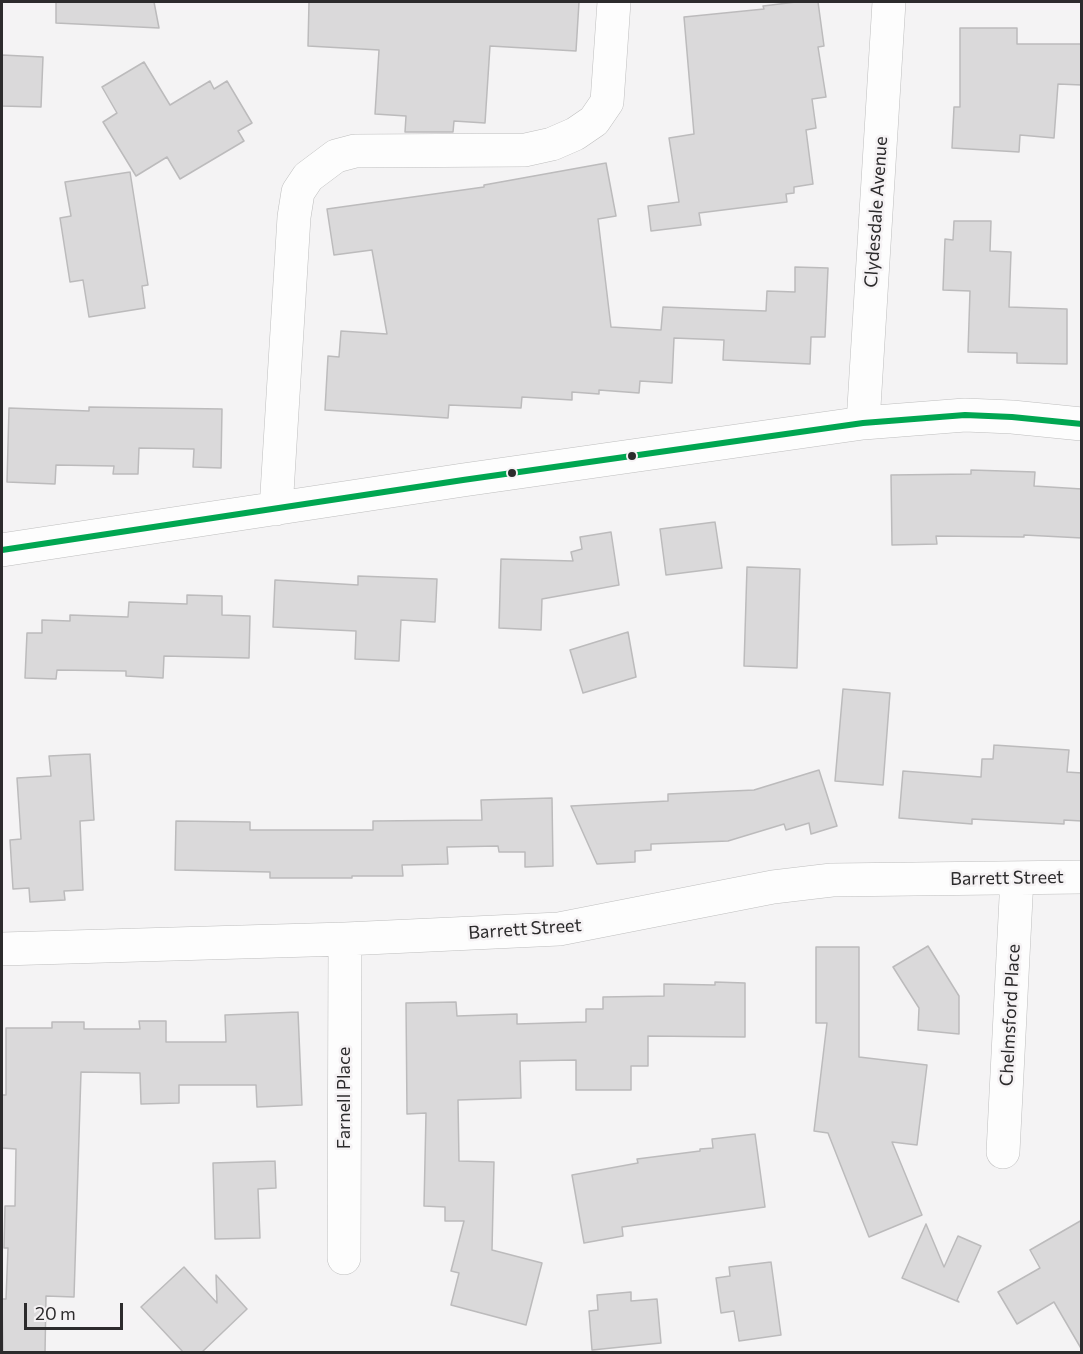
<!DOCTYPE html>
<html>
<head>
<meta charset="utf-8">
<style>
	body { margin:0 }
	#map { position:relative; width:1083px; height:1354px; overflow:hidden; background:#f4f3f4; font-family:Commissioner,sans-serif }
	canvas { display:block }
	.frame { position:absolute; inset:0; border:3px solid #2c2b2c; pointer-events:none }
	.scale { position:absolute; left:24px; top:1303px; width:99px; height:27px; box-sizing:border-box; border:3px solid #2c2b2c; border-top:0; padding-left:8px; font-size:18px; line-height:21px; white-space:nowrap; color:#2c2b2c; -webkit-text-stroke:4px #f5f2f4; paint-order:stroke }
</style>
</head>
<body>
<div id="map">
<canvas width="1083" height="1354"></canvas>
<div class="frame"></div>
<div class="scale">20 m</div>
</div>
<script>
const ctx = document.querySelector('canvas').getContext('2d');
ctx.lineJoin = 'round';
function fill(path, color) {
  ctx.fillStyle = color;
  ctx.fill(path, 'evenodd');
}
function shape(rows) {
  const path = new Path2D();
  for (const r of rows) {
    path.moveTo(r[0], r[1]);
    for (let i = 2; i < r.length; i += 2) path.lineTo(r[i], r[i + 1]);
  }
  return path;
}
function stroke(path, color, width, dash) {
  ctx.strokeStyle = color;
  ctx.lineWidth = width;
  ctx.lineCap = dash ? 'butt' : 'round';
  ctx.setLineDash(dash || []);
  ctx.stroke(path);
}
function write(font, color, halo, rows, align = 'center') {
  ctx.font = font + ' Commissioner,sans-serif';
  ctx.lineWidth = 5;
  ctx.setLineDash([]);
  ctx.textBaseline = 'middle';
  ctx.strokeStyle = halo;
  ctx.fillStyle = color;
  for (const [text, x, y, turn = 0] of rows) {
    ctx.save();
    ctx.translate(x, y);
    ctx.rotate((+turn || 0) * Math.PI / 180);
    ctx.textAlign = isNaN(turn) ? turn : align;
    if (halo) ctx.strokeText(text, 0, 0);
    ctx.fillText(text, 0, 0);
    ctx.restore();
  }
}
const building = shape([
	[56,2,154,2,159,28,56,23,56,2],
	[309,2,579,2,576,51,490,46,485,123,454,121,453,132,405,132,406,116,375,114,379,50,308,46,309,2],
	[796,2,818,2,824,46,818,47,826,97,812,99,816,128,806,130,813,184,794,187,794,193,786,194,787,202,699,213,701,225,651,231,648,206,679,202,669,138,694,134,684,17,764,9,763,6,796,2],
	[960,28,1017,28,1017,44,1082,44,1082,85,1058,84,1054,138,1020,135,1019,152,952,148,954,107,960,107,960,28],
	[2,55,43,57,41,107,2,106,2,55],
	[144,62,170,105,210,81,214,89,227,81,252,123,238,131,244,141,180,179,167,157,136,176,103,122,117,113,102,87,144,62],
	[606,163,616,216,598,219,611,327,661,330,663,307,766,311,767,291,795,292,795,267,828,268,825,337,811,337,810,364,723,360,724,340,674,338,672,383,640,381,639,393,599,390,599,394,572,392,572,400,522,397,521,408,449,405,448,418,325,410,328,356,339,357,341,331,387,334,372,250,334,255,327,209,484,187,484,185,606,163],
	[130,172,148,285,142,286,145,308,89,317,83,280,70,282,60,218,71,216,65,182,130,172],
	[954,221,991,221,990,251,1011,252,1009,307,1067,309,1067,364,1017,363,1017,353,968,352,970,291,943,290,945,239,953,240,954,221],
	[89,407,222,409,221,468,193,467,194,449,139,448,138,474,113,474,114,466,56,465,55,484,7,482,9,408,89,411,89,407],
	[971,470,1035,472,1034,486,1082,489,1082,538,1024,535,1024,537,936,536,937,544,892,545,891,475,971,474,971,470],
	[715,522,722,568,666,575,660,529,715,522],
	[611,532,619,585,542,599,541,630,499,628,501,559,573,561,571,552,582,549,580,537,611,532],
	[747,567,800,569,797,668,744,666,747,567],
	[358,576,437,579,435,622,401,620,399,661,355,659,356,631,273,627,275,580,358,585,358,576],
	[187,595,222,596,222,615,250,616,249,658,164,656,163,678,126,676,126,671,57,670,56,679,25,678,27,633,42,633,42,620,70,621,70,615,128,617,129,602,187,604,187,595],
	[628,632,636,677,583,693,570,650,628,632],
	[843,689,890,693,883,785,835,781,843,689],
	[994,745,1069,750,1067,772,1082,773,1082,821,1064,820,1064,824,972,819,972,824,899,818,903,771,981,777,982,759,993,759,994,745],
	[90,754,94,820,80,821,83,890,64,891,65,900,30,902,29,888,13,889,10,840,21,839,17,778,51,776,49,756,90,754],
	[819,770,837,826,811,834,809,823,786,830,784,824,728,841,651,844,651,850,635,851,635,862,597,864,571,806,668,801,668,794,754,790,819,770],
	[552,798,553,866,525,867,525,852,499,852,498,846,447,847,448,864,402,865,403,876,352,876,352,878,270,878,270,872,175,870,176,821,250,822,250,830,373,830,373,821,482,820,481,800,552,798],
	[928,946,959,996,959,1034,918,1030,919,1008,893,967,928,946],
	[816,947,859,947,859,1057,927,1065,917,1145,892,1142,922,1215,869,1237,828,1133,814,1131,827,1023,816,1023,816,947],
	[715,982,745,983,745,1037,648,1036,648,1066,631,1066,631,1090,576,1090,576,1060,520,1061,521,1098,458,1100,459,1161,494,1162,492,1250,542,1263,526,1325,451,1305,459,1273,451,1271,464,1221,445,1221,445,1207,424,1206,426,1113,407,1114,406,1003,456,1002,457,1016,517,1014,517,1024,586,1022,586,1009,603,1009,603,997,664,996,664,984,715,985,715,982],
	[298,1012,302,1105,257,1107,256,1085,179,1085,179,1103,141,1104,140,1073,81,1072,74,1297,46,1296,45,1353,3,1353,2,1299,6,1299,8,1248,4,1248,5,1206,15,1206,16,1149,2,1148,2,1095,6,1095,6,1028,52,1028,52,1022,84,1022,84,1029,140,1029,139,1021,166,1021,166,1042,226,1042,225,1015,298,1012],
	[755,1134,765,1207,622,1227,623,1236,584,1243,572,1175,638,1163,637,1159,700,1151,700,1149,713,1148,712,1139,755,1134],
	[275,1161,276,1188,258,1189,260,1238,215,1239,213,1163,275,1161],
	[1082,1220,1082,1350,1054,1302,1017,1324,998,1292,1040,1268,1030,1250,1082,1220],
	[926,1224,944,1267,958,1236,981,1246,957,1300,959,1302,902,1278,926,1224],
	[771,1262,781,1335,739,1341,734,1311,721,1313,716,1278,730,1276,729,1267,771,1262],
	[184,1267,217,1303,216,1275,247,1309,201,1353,184,1353,141,1307,184,1267],
	[631,1292,631,1301,657,1299,661,1343,592,1350,589,1311,598,1310,597,1295,631,1292]
]);
fill(building, '#dad9da');
stroke(building, '#bcbbbc', 1.5);
const minor = shape([
	[863,423,889,2],
	[276,509,294,217,298,192,308,177,336,156,355,151,525,150,552,144,575,134,594,121,607,102,614,2],
	[2,550,463,480,863,423,965,415,1012,417,1082,424],
	[2,949,345,939,559,929,773,887,832,880,1082,877],
	[1003,1152,1017,878],
	[344,1258,345,939]
]);
stroke(minor, '#bebebe', 34);
stroke(minor, '#fdfdfd', 33);
stroke(shape([
	[2,550,463,480,863,423,965,415,1012,417,1082,424]
]), '#00a651', 6);
for (const [x, y, r, color] of [
	[632,456,5,"#2c2b2c"],
	[512,473,5,"#2c2b2c"]
]) {
  const dot = new Path2D();
  dot.arc(x, y, r, 0, 2 * Math.PI);
  ctx.fillStyle = color;
  ctx.fill(dot);
  stroke(dot, '#f5f2f4', 2);
}
write('18px', '#2c2b2c', '#f5f2f4', [
	["Clydesdale Avenue",876,212,-86],
	["Barrett Street",1007,878,-1],
	["Barrett Street",525,929,-4],
	["Chelmsford Place",1010,1015,-87],
	["Farnell Place",344,1098,-90]
]);
</script>
</body>
</html>
